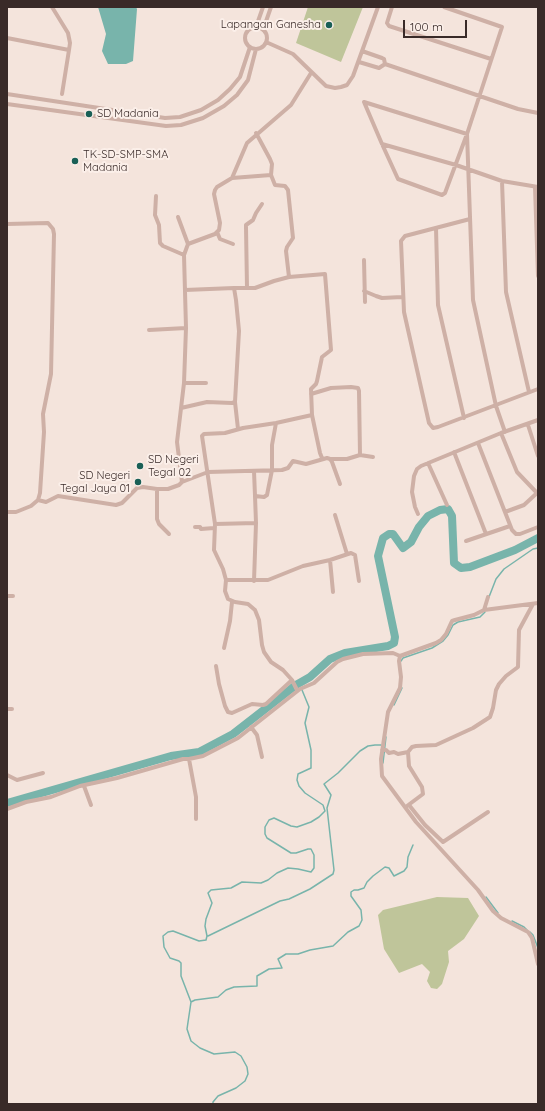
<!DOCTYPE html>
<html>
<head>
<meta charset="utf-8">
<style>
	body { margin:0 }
	#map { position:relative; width:545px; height:1111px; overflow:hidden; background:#f4e4dc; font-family:Quicksand,sans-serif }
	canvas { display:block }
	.frame { position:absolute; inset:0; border:8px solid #392a28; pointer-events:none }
	.scale { position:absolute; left:403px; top:20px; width:64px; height:18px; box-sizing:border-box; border:2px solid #392a28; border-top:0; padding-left:5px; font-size:12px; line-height:14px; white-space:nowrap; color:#392a28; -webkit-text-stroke:3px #fbefe9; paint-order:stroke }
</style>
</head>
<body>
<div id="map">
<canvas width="545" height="1111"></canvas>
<div class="frame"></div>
<div class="scale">100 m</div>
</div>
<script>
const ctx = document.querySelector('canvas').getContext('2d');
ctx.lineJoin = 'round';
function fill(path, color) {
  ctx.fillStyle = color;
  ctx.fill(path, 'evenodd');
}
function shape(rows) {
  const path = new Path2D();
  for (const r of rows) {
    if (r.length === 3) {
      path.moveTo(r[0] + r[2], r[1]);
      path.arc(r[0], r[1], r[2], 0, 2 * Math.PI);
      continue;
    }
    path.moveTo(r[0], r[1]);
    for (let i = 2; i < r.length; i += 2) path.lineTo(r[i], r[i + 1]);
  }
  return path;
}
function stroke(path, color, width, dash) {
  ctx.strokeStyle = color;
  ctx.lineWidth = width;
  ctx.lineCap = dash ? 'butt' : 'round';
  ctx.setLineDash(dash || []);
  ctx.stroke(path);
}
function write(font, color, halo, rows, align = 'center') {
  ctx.font = font + ' Quicksand,sans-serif';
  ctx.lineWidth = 4;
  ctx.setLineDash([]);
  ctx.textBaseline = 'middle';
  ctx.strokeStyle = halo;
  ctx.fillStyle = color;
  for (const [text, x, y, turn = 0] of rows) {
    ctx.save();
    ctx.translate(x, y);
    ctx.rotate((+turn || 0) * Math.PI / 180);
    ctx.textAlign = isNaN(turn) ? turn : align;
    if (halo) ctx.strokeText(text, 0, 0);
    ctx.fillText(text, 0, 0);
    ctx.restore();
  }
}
fill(shape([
	[308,7,363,7,341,62,296,43],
	[437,897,468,898,479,916,464,939,448,951,449,962,442,984,437,989,431,988,427,981,430,972,422,964,399,973,384,949,378,915,383,910]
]), '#bfc59a');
fill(shape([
	[98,7,136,7,137,9,133,61,126,64,108,64,102,51,106,34]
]), '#78b4ab');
stroke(shape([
	[489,597,496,579,504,569,533,549,538,548],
	[401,661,403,658,432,648,443,641,448,635,453,625,458,622,480,617,485,612],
	[394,705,402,688],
	[383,763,386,737],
	[486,897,498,913],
	[512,921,524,927,527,930],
	[530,932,533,935,538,948],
	[208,936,280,901,289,899,310,889,333,874,334,870,327,808,331,795,324,784,338,773,360,751,368,746,375,745,381,745],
	[191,1002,195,1000,218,997,226,990,234,987,257,986,257,976,269,969,282,968,278,959,286,954,298,954,310,950,333,946,348,932,359,926,362,920,361,910,351,896,351,892,354,890,358,890,364,888,367,882,373,876,385,867,389,868,394,876,404,871,407,867,408,857,413,845],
	[213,1104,213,1102,218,1096,236,1088,245,1081,248,1074,247,1067,241,1056,235,1052,214,1054,200,1048,191,1041,187,1029,191,1002,181,976,181,963,179,961,170,958,164,947,163,936,168,932,173,931,199,941,206,940,207,936,205,926,206,919,212,903,208,893,211,890,231,888,242,882,261,883,268,880,277,873,288,868,298,869,311,872,314,868,314,855,311,849,308,849,296,853,291,853,267,838,265,834,265,827,269,820,274,818,291,826,297,827,311,822,319,817,325,811,323,805,305,793,299,786,297,780,298,774,311,768,311,750,305,723,309,707,302,690]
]), '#78b4ab', 1.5);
stroke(shape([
	[7,803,171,756,199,752,233,734,296,685,310,677,330,659,345,653,388,646,394,643,395,637,378,556,383,538,389,534,393,534,403,548,411,542,419,527,428,516,440,510,448,509,452,516,454,563,461,568,470,567,515,550,538,538]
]), '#78b4ab', 8);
stroke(shape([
	[52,7,68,33,70,43,69,50],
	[392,7,387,23,389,26,491,59],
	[256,27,263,7],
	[256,38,11],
	[263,30,271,7],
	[7,38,69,50,62,94],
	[266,42,293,54,326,86,335,88,341,87,347,85,353,76,378,7],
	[362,51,382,58,384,59,385,64],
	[359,62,379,68,385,64],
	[385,64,518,109,538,113],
	[7,94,165,118,180,117,201,110,218,100,230,89,240,77,250,47],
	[364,102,467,134,473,300,496,406,505,432],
	[364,102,382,144,398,179,442,195,445,193,467,134,502,27,444,7],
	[7,104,166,126,181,125,203,118,224,106,237,95,248,80,256,49],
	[382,144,456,165,502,181,538,187],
	[271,175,275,185,285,186,288,190,293,238,287,247,286,251,289,277],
	[232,178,271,175,272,164,270,159,256,133],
	[502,181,506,292,529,392],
	[535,187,538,276],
	[156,196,155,215,159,225,160,243,163,246,184,255],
	[178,217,188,244],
	[470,219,405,236,401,241,404,312,429,423,433,428,438,427,538,389],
	[7,224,48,223,53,229,54,234,51,374,43,414,44,432,40,493,38,500,31,506,16,512,7,512],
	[436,228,438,305,464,418],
	[217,232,220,239,233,244],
	[364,260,365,302],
	[234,288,255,288,274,281,289,277,325,274,331,350,322,357,317,381,316,384,311,389,312,415],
	[247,288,246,227,246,225,253,220,256,213,262,204],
	[364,291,376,296,382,298,402,297],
	[149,330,186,328],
	[184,383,206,383],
	[311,394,331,388,351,387,358,388,359,391,360,455],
	[235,402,238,429],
	[181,408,207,402,232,403,235,402,239,331,236,300,234,288,185,290],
	[528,425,538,456],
	[501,433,517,472,538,494],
	[478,443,512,530,516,534,520,534,538,527],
	[454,452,486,534],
	[322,458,320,453,312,415,276,423,243,428,225,433,204,434,202,436,215,524,214,550,223,569,226,580,268,580,303,566,330,560,351,553,355,555,359,581],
	[330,459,347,459,360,455,373,457],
	[428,463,447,505],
	[254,471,255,496],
	[182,482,208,472,282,470,288,468,293,461,306,464,327,458,330,459,332,462,340,484],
	[157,489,157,519,159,524,169,534],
	[38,500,46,502,58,496,116,505,122,503,137,488,143,487,157,489,168,489,179,485,182,482,177,442,184,383,186,328,184,255,188,244,215,234,219,230,220,223,214,194,215,190,217,187,232,178,247,143,291,105,311,73],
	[505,512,524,505,537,493],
	[418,514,415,507,412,492,414,476,417,469,421,466,501,433,538,420],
	[335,515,347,554],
	[215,524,256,523],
	[195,527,200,527,201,529,214,528],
	[466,541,510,526],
	[330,560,333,592],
	[226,580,225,591,228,599,235,602,248,604,255,610,259,620,262,645,264,652,271,662,283,670,292,680,297,690],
	[254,581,256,523,255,496,264,497,267,495,272,470,272,445,276,423],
	[7,596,13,596],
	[484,610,488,597],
	[224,648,230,621,232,602],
	[400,656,399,661,401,677,400,688,388,712,381,759,382,776,416,822,478,890,493,911,501,918,528,932,532,938,538,964],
	[216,666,219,684,225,706,228,712,232,713,252,704,263,705,266,704,292,680],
	[7,709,12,709],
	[251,727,257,735,262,757],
	[382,750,386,750,389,753,394,752,398,754,408,752,409,766,422,787,423,794,407,806],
	[408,752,412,747,416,746,436,745,473,728,490,717,493,708,496,690,499,684,506,676,518,667,519,630,533,604],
	[189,759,196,797,196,819],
	[7,775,17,780,43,773],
	[84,786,91,805],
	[409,805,425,825,443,842,488,812],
	[7,809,26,802,51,797,80,786,117,778,183,759,189,759,203,756,238,738,300,689,314,683,337,662,343,659,363,654,393,653,400,656,436,643,441,640,446,634,452,621,455,620,474,615,484,610,538,603]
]), '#ceb0a6', 4);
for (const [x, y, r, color] of [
	[329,25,4,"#195f56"],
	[89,114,4,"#195f56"],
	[75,161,4,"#195f56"],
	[140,466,4,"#195f56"],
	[138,482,4,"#195f56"]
]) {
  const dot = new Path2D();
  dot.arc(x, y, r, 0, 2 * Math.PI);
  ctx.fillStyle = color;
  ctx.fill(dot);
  stroke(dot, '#fbefe9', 1.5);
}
write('11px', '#392a28', '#fbefe9', [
	["Lapangan Ganesha",321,25,"right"],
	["SD Madania",97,114],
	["TK-SD-SMP-SMA",83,155],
	["Madania",83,168],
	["SD Negeri",148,460],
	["Tegal 02",148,473],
	["SD Negeri",130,476,"right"],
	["Tegal Jaya 01",130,489,"right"]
], 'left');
</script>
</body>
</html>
